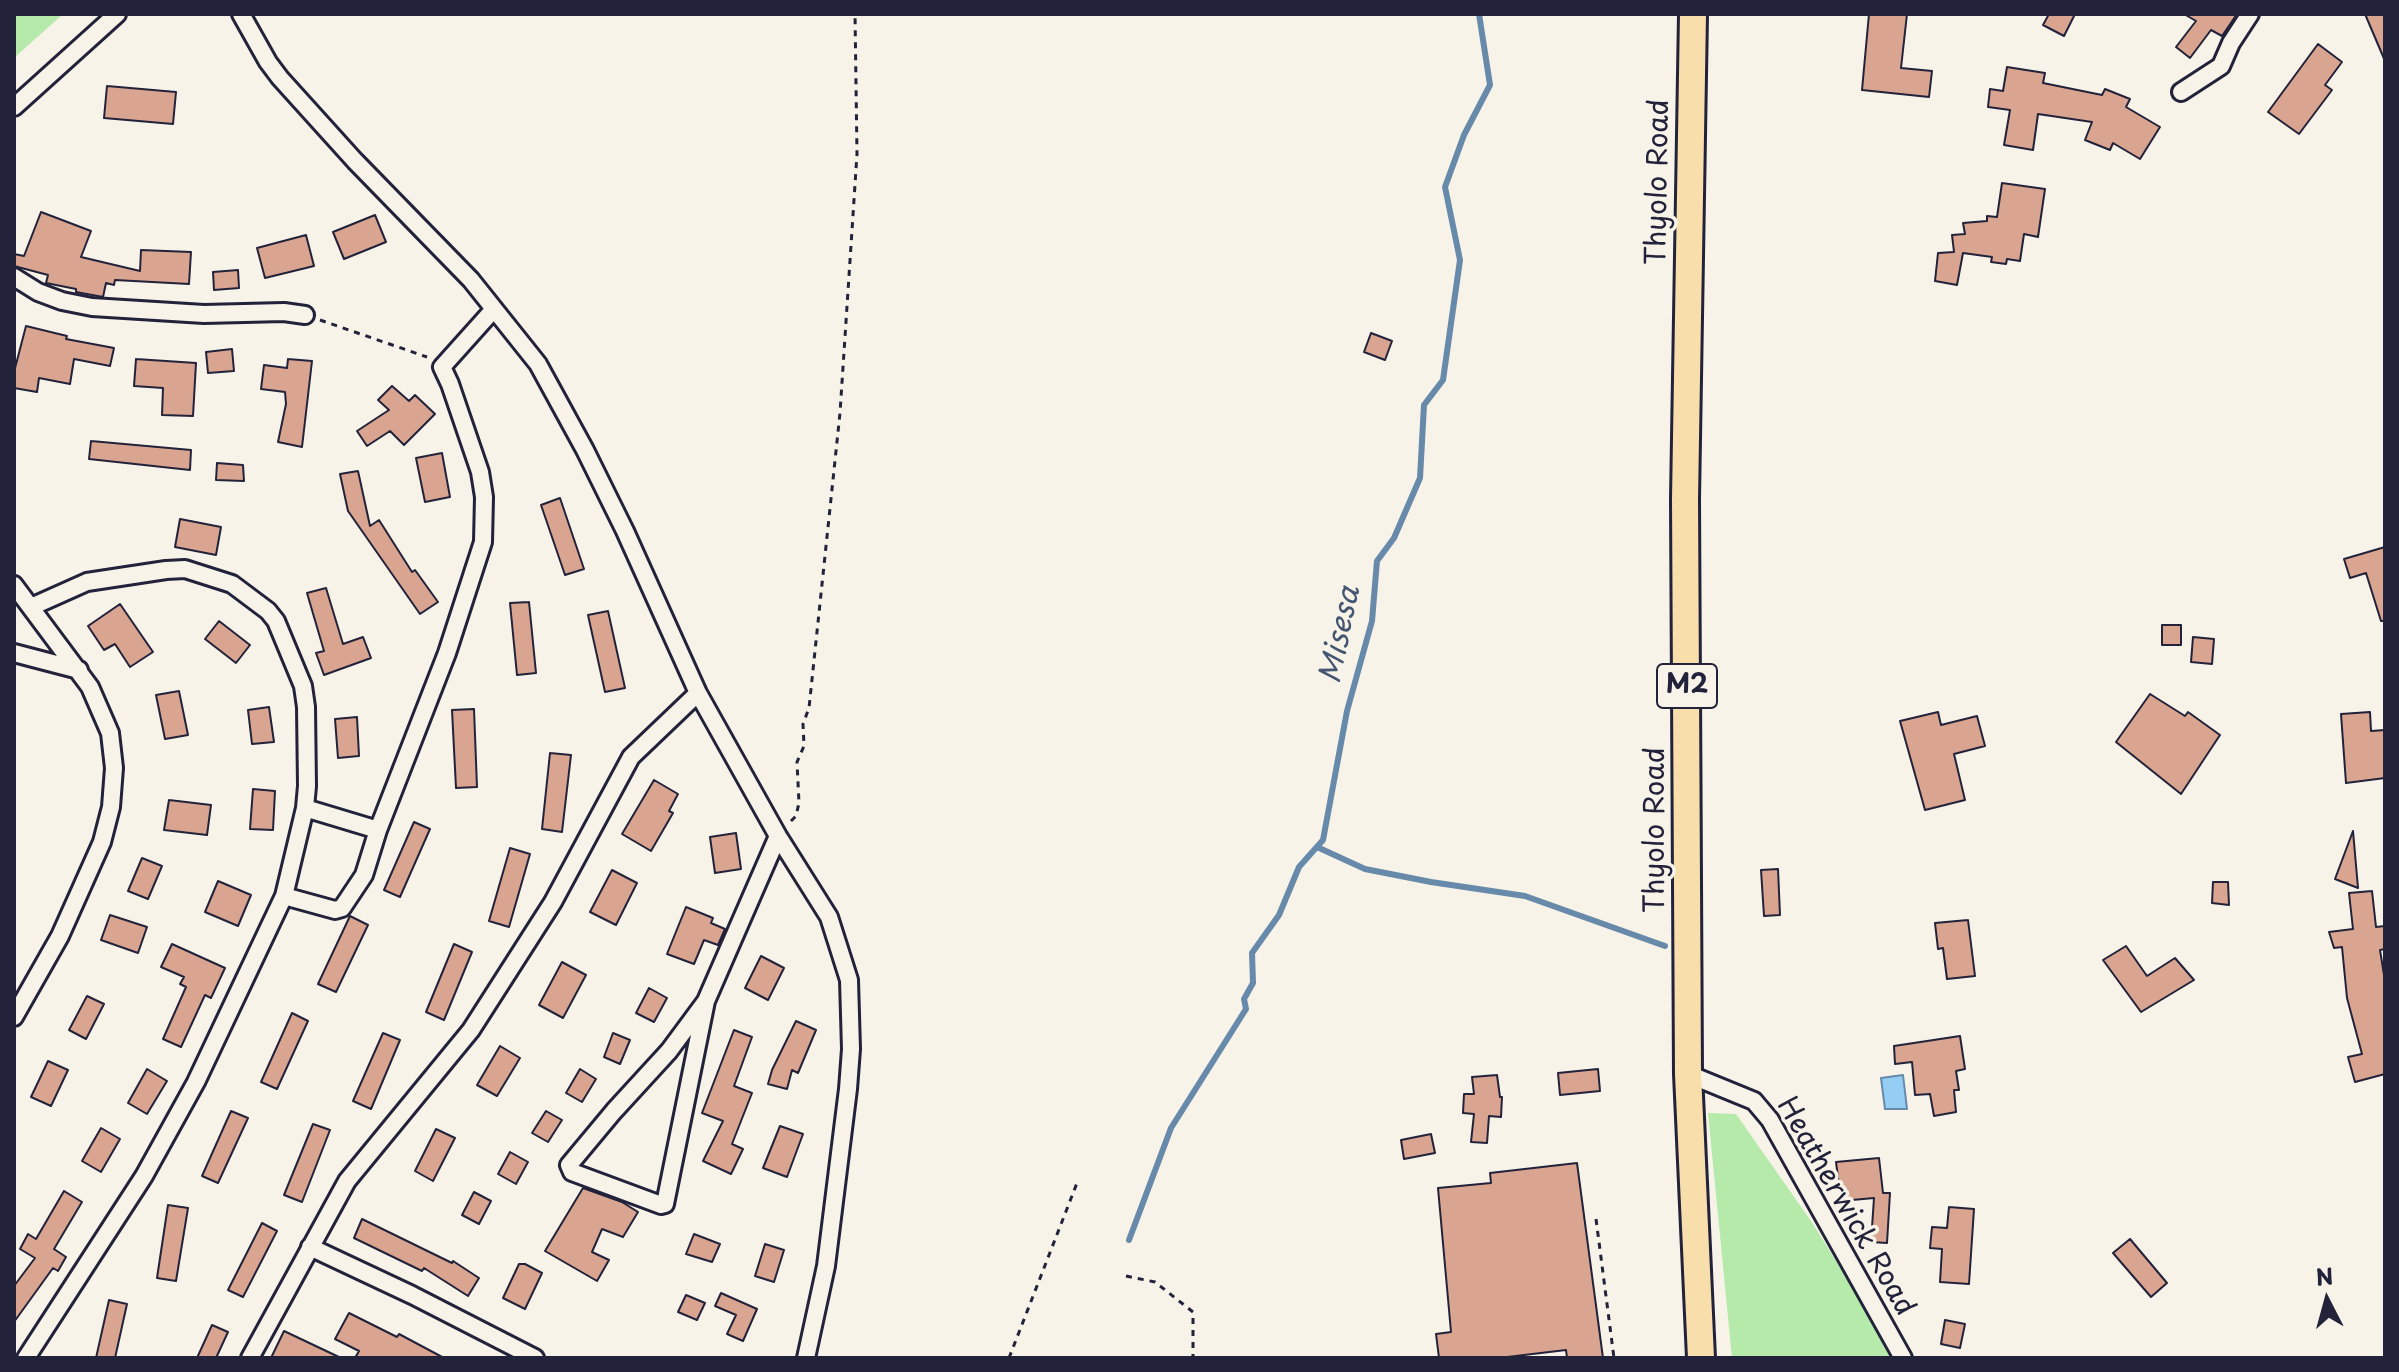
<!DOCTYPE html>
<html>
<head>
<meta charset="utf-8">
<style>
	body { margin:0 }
	#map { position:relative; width:2399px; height:1372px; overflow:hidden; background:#f7f3e8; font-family:"Playpen Sans",sans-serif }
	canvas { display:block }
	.frame { position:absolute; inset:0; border:16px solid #22223b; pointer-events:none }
	.north { position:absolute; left:2287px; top:1260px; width:80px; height:80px; -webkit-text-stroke:6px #f7f3e8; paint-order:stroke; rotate:354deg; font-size:22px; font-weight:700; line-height:32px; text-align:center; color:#22223b }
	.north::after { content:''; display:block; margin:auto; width:28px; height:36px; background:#22223b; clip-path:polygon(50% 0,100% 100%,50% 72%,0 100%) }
</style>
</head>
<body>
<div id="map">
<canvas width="2399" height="1372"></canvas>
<div class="frame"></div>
<div class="north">N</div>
</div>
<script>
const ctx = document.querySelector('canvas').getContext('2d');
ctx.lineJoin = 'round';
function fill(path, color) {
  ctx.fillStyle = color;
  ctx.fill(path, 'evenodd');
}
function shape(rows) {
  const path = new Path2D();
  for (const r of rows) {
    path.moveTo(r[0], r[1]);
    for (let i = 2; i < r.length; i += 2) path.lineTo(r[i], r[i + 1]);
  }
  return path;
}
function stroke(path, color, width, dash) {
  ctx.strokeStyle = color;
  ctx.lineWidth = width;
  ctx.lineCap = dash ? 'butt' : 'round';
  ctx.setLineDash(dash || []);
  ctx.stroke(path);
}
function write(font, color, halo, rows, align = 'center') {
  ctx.font = font + ' "Playpen Sans",sans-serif';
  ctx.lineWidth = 7;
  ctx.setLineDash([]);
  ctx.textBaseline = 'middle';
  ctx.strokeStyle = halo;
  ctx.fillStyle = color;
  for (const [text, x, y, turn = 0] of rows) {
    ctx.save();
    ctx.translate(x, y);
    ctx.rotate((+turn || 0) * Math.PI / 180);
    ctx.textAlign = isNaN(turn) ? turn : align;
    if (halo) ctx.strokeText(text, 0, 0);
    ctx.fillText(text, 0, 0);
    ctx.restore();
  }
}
fill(shape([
	[14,14,63,14,14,58],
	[1708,1113,1736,1114,1811,1221,1897,1358,1732,1358]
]), '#b5eaab');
const water = shape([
	[1903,1075,1907,1109,1885,1109,1881,1078,1903,1075]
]);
fill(water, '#95cef4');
stroke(water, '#6789aa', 2);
stroke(shape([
	[1317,847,1365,869,1431,882,1525,896,1665,946],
	[1129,1240,1171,1128,1246,1009,1244,999,1253,983,1252,953,1279,915,1299,867,1323,840,1347,711,1372,621,1377,561,1394,538,1420,478,1424,405,1443,380,1460,260,1445,187,1464,135,1490,85,1479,14]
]), '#6789aa', 6);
const building = shape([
	[1869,14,1907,14,1901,68,1932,71,1929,97,1862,90,1869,14],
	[2049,14,2075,14,2064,36,2043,25,2049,14],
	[2184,14,2237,14,2222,36,2211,30,2190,58,2176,47,2196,21,2184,14],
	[2365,14,2385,14,2385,61,2365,14],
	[2318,44,2342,62,2325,85,2332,90,2299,134,2268,112,2318,44],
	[2007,67,2045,73,2043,83,2102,95,2105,89,2130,99,2126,107,2160,127,2140,159,2113,143,2110,150,2085,140,2092,122,2038,114,2033,150,2004,145,2010,110,1988,107,1990,89,2003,91,2007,67],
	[107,86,176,92,173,124,104,118,107,86],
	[2002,183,2045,189,2038,237,2024,234,2020,261,2007,259,2006,264,1991,262,1992,257,1963,253,1957,285,1935,281,1938,253,1954,252,1952,235,1965,234,1963,223,1987,221,1987,216,1997,217,2002,183],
	[41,212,91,231,81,257,140,271,141,250,191,252,189,284,115,280,114,285,106,283,103,297,76,292,76,289,46,283,48,275,14,266,14,254,24,256,41,212],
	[375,215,386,242,344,259,333,232,375,215],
	[306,235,314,266,265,278,257,248,306,235],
	[238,270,239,288,214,290,213,272,238,270],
	[26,326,67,336,66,339,114,348,110,366,74,359,70,384,39,378,37,392,14,388,14,372,26,326],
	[1371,333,1392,341,1385,360,1364,352,1371,333],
	[232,349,234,371,208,373,206,352,232,349],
	[136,359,196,363,193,416,162,415,163,388,134,386,136,359],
	[288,359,312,361,302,447,278,442,286,404,285,392,261,389,264,365,287,368,288,359],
	[392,386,409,401,415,395,435,414,404,445,390,431,367,446,357,431,389,410,378,400,392,386],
	[91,441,191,450,190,470,89,459,91,441],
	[442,453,450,497,425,502,416,458,442,453],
	[217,463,243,465,244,481,216,480,217,463],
	[358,471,370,526,379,520,412,572,415,570,438,602,420,614,348,511,340,474,358,471],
	[560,498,584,569,565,575,541,505,560,498],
	[180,519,221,527,216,555,175,547,180,519],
	[2385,547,2385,621,2381,621,2366,573,2350,578,2344,559,2385,547],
	[326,588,343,644,363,637,371,658,324,675,316,653,324,651,307,593,326,588],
	[529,602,536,673,517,675,510,603,529,602],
	[120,604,153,652,130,667,115,644,104,650,88,626,120,604],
	[608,611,625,688,605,692,588,615,608,611],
	[219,621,250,645,236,663,205,639,219,621],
	[2162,625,2181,625,2181,645,2162,645,2162,625],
	[2193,637,2214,639,2212,664,2191,662,2193,637],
	[179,691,188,735,165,739,156,695,179,691],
	[2150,694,2185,716,2188,712,2220,735,2181,794,2116,742,2150,694],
	[269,707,274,742,252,744,248,710,269,707],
	[474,709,477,787,456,788,452,710,474,709],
	[1938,712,1941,725,1977,716,1985,746,1954,754,1965,800,1925,810,1900,721,1938,712],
	[2370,712,2371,731,2385,730,2385,778,2346,783,2341,714,2370,712],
	[357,717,359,756,338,758,335,719,357,717],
	[550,753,571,755,562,832,542,829,550,753],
	[654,780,678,794,669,811,673,813,651,851,622,834,654,780],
	[253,789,275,791,273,830,250,829,253,789],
	[169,800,211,805,207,835,164,830,169,800],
	[414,822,430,829,400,897,384,890,414,822],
	[2353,831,2358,888,2335,879,2353,831],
	[736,833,741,869,715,873,710,837,736,833],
	[510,848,530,854,509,927,489,921,510,848],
	[142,858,162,866,148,899,128,891,142,858],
	[1778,869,1780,915,1764,916,1761,870,1778,869],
	[612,870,637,883,616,925,590,912,612,870],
	[218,881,251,895,238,926,205,912,218,881],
	[2213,882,2228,882,2229,905,2212,903,2213,882],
	[2372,891,2376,927,2385,926,2385,949,2380,950,2385,981,2385,1074,2355,1082,2348,1057,2362,1054,2347,998,2342,947,2334,948,2329,932,2353,929,2349,893,2372,891],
	[686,907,713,918,711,923,725,929,718,945,704,940,694,964,667,954,686,907],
	[110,915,147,927,138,953,101,940,110,915],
	[350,916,368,925,336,992,318,984,350,916],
	[1968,920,1975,976,1947,979,1943,948,1938,949,1935,923,1968,920],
	[172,944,225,968,211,998,205,995,181,1047,163,1039,186,987,180,984,184,977,161,967,172,944],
	[454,944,472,952,444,1020,426,1012,454,944],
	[2126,946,2147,976,2175,958,2194,980,2141,1012,2103,960,2126,946],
	[761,956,784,968,768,1000,745,988,761,956],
	[562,962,586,975,563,1018,539,1005,562,962],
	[649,988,667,998,654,1022,636,1013,649,988],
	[87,996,104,1004,86,1039,69,1030,87,996],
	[292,1013,308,1021,277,1089,261,1082,292,1013],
	[796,1021,816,1030,798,1073,792,1070,787,1089,768,1084,772,1070,796,1021],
	[734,1030,752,1037,734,1086,752,1093,732,1144,743,1149,731,1174,703,1161,723,1121,702,1113,734,1030],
	[383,1033,400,1040,371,1109,353,1101,383,1033],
	[613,1033,630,1040,620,1064,604,1057,613,1033],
	[1960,1036,1965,1069,1956,1071,1959,1090,1954,1090,1956,1112,1934,1116,1930,1094,1915,1095,1912,1062,1895,1064,1894,1046,1960,1036],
	[500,1046,520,1058,497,1096,477,1085,500,1046],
	[48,1061,68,1070,51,1106,31,1097,48,1061],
	[147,1069,167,1081,147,1114,128,1103,147,1069],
	[580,1069,596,1079,582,1102,566,1093,580,1069],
	[1598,1069,1600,1091,1560,1095,1558,1073,1598,1069],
	[1497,1075,1500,1097,1502,1097,1501,1117,1489,1116,1487,1143,1471,1142,1474,1114,1463,1113,1464,1094,1474,1094,1472,1077,1497,1075],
	[231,1111,248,1118,218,1183,202,1176,231,1111],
	[546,1111,562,1120,548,1142,532,1133,546,1111],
	[313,1124,330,1130,302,1202,284,1195,313,1124],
	[780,1126,803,1134,787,1177,763,1168,780,1126],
	[101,1128,120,1139,101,1172,82,1161,101,1128],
	[436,1129,455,1138,433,1181,415,1171,436,1129],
	[1431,1134,1435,1153,1404,1159,1401,1140,1431,1134],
	[510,1152,528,1162,516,1184,498,1174,510,1152],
	[1879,1158,1883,1193,1890,1193,1887,1243,1871,1242,1874,1198,1841,1201,1836,1162,1879,1158],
	[1577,1163,1603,1358,1567,1358,1566,1350,1499,1358,1439,1358,1436,1334,1451,1332,1438,1188,1491,1183,1490,1173,1577,1163],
	[583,1188,622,1202,638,1212,623,1237,602,1229,592,1252,609,1260,597,1281,545,1251,583,1188],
	[64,1191,82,1202,54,1249,66,1257,58,1271,53,1268,14,1322,14,1286,35,1258,20,1249,28,1234,36,1239,64,1191],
	[474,1192,491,1201,479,1224,462,1215,474,1192],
	[168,1205,188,1208,176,1281,157,1278,168,1205],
	[1949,1207,1974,1209,1969,1284,1940,1282,1942,1249,1930,1248,1932,1227,1947,1228,1949,1207],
	[362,1219,452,1263,453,1261,479,1278,468,1296,424,1268,422,1271,354,1238,362,1219],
	[262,1223,277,1231,243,1297,228,1290,262,1223],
	[694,1234,720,1244,712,1262,686,1254,694,1234],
	[2130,1239,2167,1283,2151,1297,2113,1253,2130,1239],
	[765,1244,784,1250,774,1282,755,1276,765,1244],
	[519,1264,525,1264,542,1273,525,1309,503,1298,519,1264],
	[721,1293,757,1309,743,1341,727,1334,736,1315,715,1306,721,1293],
	[686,1295,705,1303,697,1320,678,1312,686,1295],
	[109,1300,127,1304,115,1358,96,1358,109,1300],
	[349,1313,397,1337,399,1334,444,1358,355,1358,359,1351,335,1339,349,1313],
	[1945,1320,1965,1324,1960,1348,1941,1344,1945,1320],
	[212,1325,228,1332,216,1358,197,1358,212,1325],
	[284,1331,341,1358,271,1358,284,1331]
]);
fill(building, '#daa590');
stroke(building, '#22223b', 2);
const minor = shape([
	[241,14,268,62,280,78,355,161,471,280,538,364,585,450,625,531,698,693,778,836,829,917,849,980,851,1049,848,1089,826,1266,806,1358],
	[2181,92,2221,66,2231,43,2250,14],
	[14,107,117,14],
	[14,277,38,292,62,301,92,307,204,314,284,312,305,315],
	[14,585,90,687,110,733,114,768,111,807,102,842,60,936,14,1017],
	[14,653,79,670],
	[378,830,447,653,483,542,484,497,480,472,450,384,442,367,494,309],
	[284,896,335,910,342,908,364,875,378,830,305,808],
	[706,1001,665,1204,661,1205,572,1172,569,1165,614,1111,669,1051,706,1001,778,836],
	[1688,1074,1754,1101,1770,1120,1903,1358],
	[310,1247,412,1295,535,1358],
	[26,1358,144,1176,196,1082,284,896,305,808,307,786,306,707,303,686,276,621,268,611,232,584,185,569,166,570,87,582,31,607],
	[250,1358,347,1181,471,1030,553,902,631,757,698,693]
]);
const trunk = shape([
	[1693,14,1685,499,1688,1074,1701,1358]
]);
stroke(minor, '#22223b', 22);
stroke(trunk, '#22223b', 32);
stroke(shape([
	[320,320,427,357],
	[791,821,796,816,799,803,797,762,804,746,803,724,809,708,840,413,857,154,855,14],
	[1596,1219,1614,1358],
	[1126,1276,1155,1282,1193,1312,1193,1358],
	[1009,1358,1077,1183]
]), '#22223b', 3, [6, 6]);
stroke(minor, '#f7f3e8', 16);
stroke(trunk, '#f8deab', 26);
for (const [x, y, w] of [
	[1687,686,60]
]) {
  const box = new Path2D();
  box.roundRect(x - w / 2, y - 22, w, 44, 6);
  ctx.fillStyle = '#f7f3e8';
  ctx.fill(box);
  stroke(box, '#22223b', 2);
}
write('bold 26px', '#22223b', null, [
	["M2",1687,686]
]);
write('28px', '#22223b', '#f7f3e8', [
	["Thyolo Road",1659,182,-89],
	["Thyolo Road",1656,830,-90],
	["Heatherwick Road",1845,1207,60]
]);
write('italic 30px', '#445672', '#f7f3e8', [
	["Misesa",1341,635,-78]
]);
</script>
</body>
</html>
